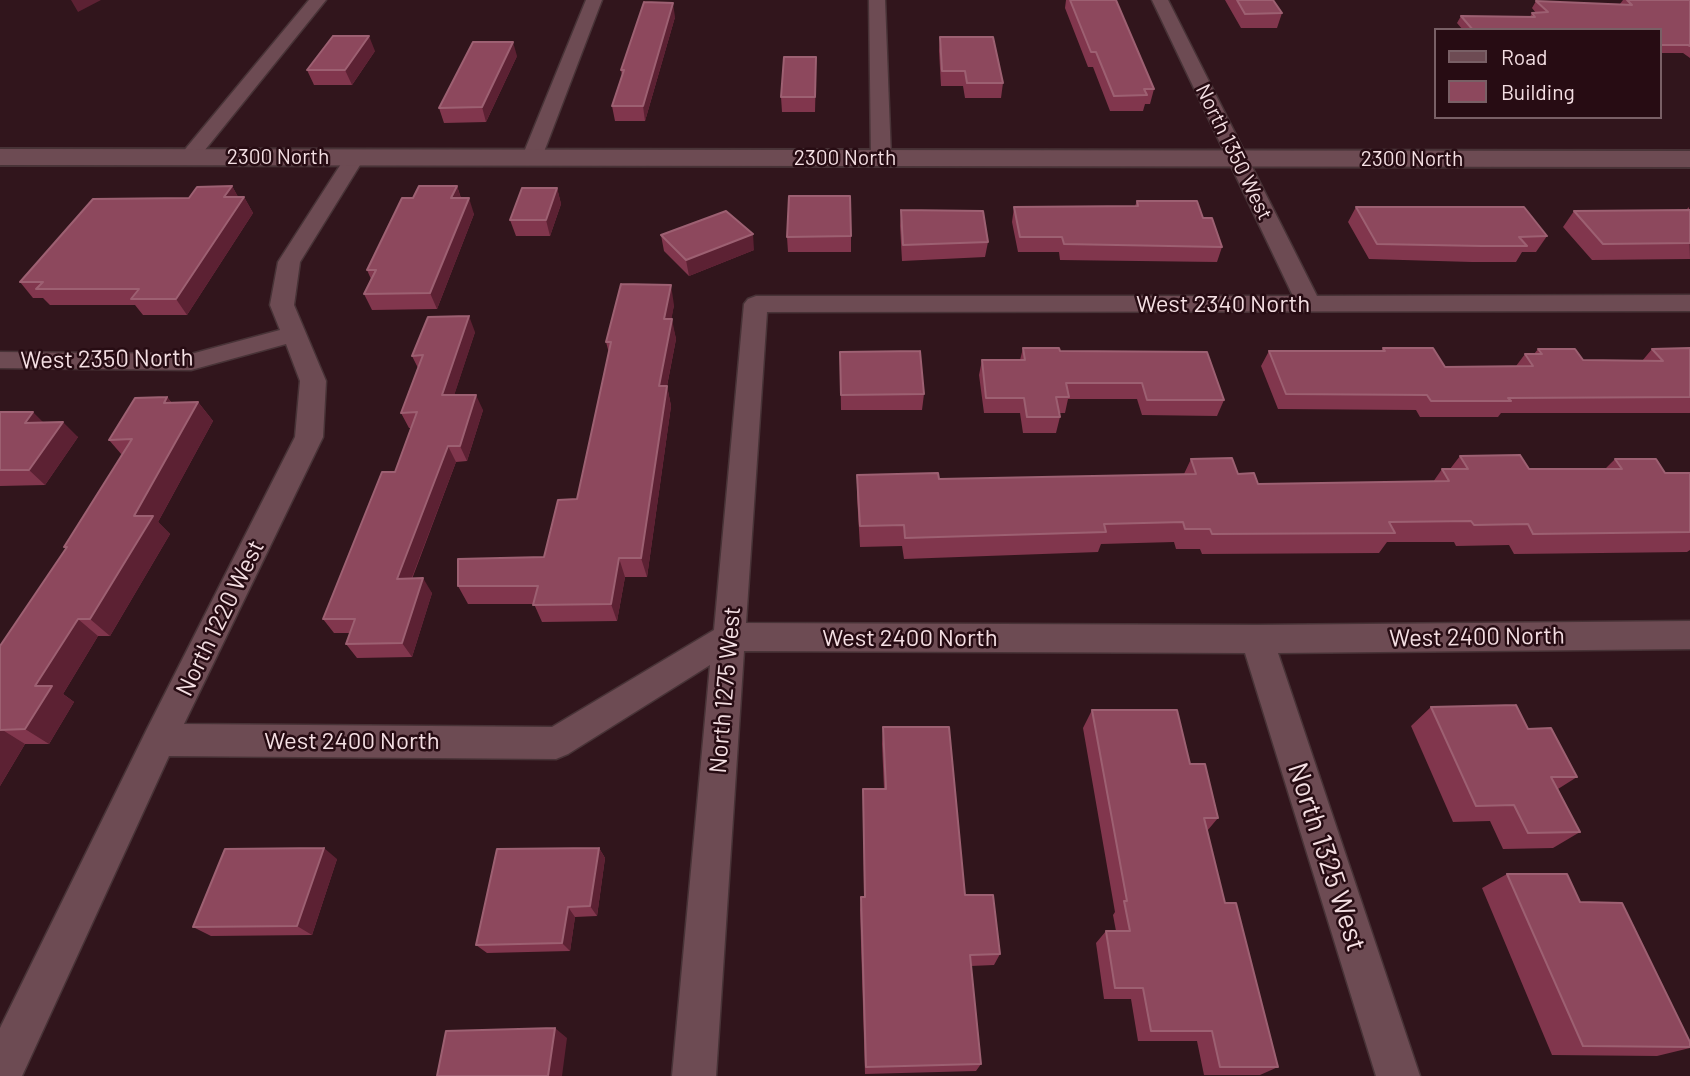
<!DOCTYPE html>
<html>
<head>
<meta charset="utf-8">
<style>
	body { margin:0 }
	#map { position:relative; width:1690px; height:1076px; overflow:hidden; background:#31151c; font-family:Barlow,sans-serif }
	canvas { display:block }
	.legend { position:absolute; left:1434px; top:28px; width:228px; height:91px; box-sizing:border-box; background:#270c13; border:2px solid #796066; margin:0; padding:9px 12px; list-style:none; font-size:21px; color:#f4dfe3 }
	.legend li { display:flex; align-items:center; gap:14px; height:35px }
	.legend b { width:35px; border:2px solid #796066 }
</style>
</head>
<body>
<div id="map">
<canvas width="1690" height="1076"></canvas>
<ul class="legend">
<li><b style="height:9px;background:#6d4b53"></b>Road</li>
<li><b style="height:19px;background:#8d485d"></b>Building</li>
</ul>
</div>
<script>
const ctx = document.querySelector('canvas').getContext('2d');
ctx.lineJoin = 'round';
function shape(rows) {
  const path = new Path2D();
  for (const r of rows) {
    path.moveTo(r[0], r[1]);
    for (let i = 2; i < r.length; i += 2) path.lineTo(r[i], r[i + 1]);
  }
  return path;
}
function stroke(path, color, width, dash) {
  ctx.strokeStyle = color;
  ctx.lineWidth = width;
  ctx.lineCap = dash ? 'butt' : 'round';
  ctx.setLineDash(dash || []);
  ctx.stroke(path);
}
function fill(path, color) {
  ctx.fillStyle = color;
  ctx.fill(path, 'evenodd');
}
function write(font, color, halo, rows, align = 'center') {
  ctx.font = font + ' Barlow,sans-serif';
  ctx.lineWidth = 5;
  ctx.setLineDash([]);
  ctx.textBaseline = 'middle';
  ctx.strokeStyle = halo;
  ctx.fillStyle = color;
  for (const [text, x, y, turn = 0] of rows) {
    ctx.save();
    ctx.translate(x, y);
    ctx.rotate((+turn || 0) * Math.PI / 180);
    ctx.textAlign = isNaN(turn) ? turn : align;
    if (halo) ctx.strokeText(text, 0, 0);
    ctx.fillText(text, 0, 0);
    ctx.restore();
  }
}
const street = shape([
	[309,0,326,0,196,161,182,161,179,157,182,153,309,0],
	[586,0,602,0,542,157,539,161,532,163,525,161,522,157,586,0],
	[869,0,885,0,891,158,888,162,881,164,874,162,871,158,869,0],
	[1152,0,1168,0,1317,296,1690,295,1690,311,767,312,746,623,1257,625,1690,621,1690,649,1278,653,1420,1076,1376,1076,1245,653,744,651,716,1076,672,1076,710,665,568,754,556,759,169,756,22,1076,0,1076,0,1028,147,729,295,437,300,381,286,344,191,370,0,368,0,352,191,354,280,330,270,305,278,262,348,153,362,153,365,157,300,262,294,305,326,381,323,437,184,724,552,727,714,630,744,304,748,299,756,296,1293,296,1152,0]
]);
const secondary = shape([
	[0,149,1690,151,1690,167,0,165,0,149]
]);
stroke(street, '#483337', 3);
stroke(secondary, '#483337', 4);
fill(street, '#6d4b53');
fill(secondary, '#6d4b53');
fill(shape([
	[1066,0,1116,0,1154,89,1150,104,1145,104,1143,111,1110,111,1093,67,1088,67,1065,8],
	[1225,0,1273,0,1282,13,1277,28,1241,28],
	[1623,0,1690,0,1690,58,1683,53,1660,53,1660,30,1463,30,1457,23,1461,16,1530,17,1532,13,1536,13,1532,8,1536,1,1620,4],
	[675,17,645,121,615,121,612,106,622,76,621,70],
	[940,37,1003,83,1001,98,965,98,963,86,941,86,939,51],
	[375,51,352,85,314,85,307,70],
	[517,56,486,122,444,123,439,108],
	[816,72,815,112,782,112,781,97],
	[232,186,238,197,244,197,253,213,187,315,143,315,135,305,50,305,43,298,33,298,20,282,189,198],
	[457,186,461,198,474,214,437,309,372,310,364,294,371,279,367,270,413,198],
	[557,188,561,204,550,236,516,236,510,220],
	[1137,201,1203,218,1222,247,1217,262,1060,260,1059,252,1018,252,1012,222,1014,207,1135,206],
	[1356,207,1547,236,1536,252,1522,252,1516,262,1472,262,1369,259,1348,222],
	[1689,207,1690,259,1592,260,1563,227,1574,211,1686,210],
	[901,210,988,242,985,257,902,261,900,226],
	[661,235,754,250,689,276,664,251],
	[851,236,851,252,788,252,787,237],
	[674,305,671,319,676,339,667,386,671,406,647,577,625,577,617,621,542,622,534,604,468,604,458,586,544,557,577,499,609,353,606,342],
	[475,332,454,395,483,410,467,461,456,462,412,579,432,593,412,657,357,658,346,644,350,633,334,633,323,619,395,472,411,428,409,428,401,413,418,368,412,356],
	[1023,348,1060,351,1224,400,1217,416,1142,415,1137,399,1068,399,1065,413,1060,413,1060,417,1056,433,1023,433,1020,413,984,413,979,375,982,360,1020,360],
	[1383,348,1445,367,1516,366,1525,354,1534,354,1538,349,1583,360,1642,361,1652,349,1690,348,1690,413,1501,413,1498,417,1420,417,1416,410,1278,409,1261,366,1269,351,1381,351],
	[840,352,924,394,922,410,841,410],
	[167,397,172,403,198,402,213,421,158,522,170,534,110,636,98,636,63,694,74,702,49,744,25,744,0,786,0,646,66,549,64,547,122,455,109,440],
	[0,412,43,422,78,437,45,485,0,486],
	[1460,456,1529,469,1605,469,1615,459,1665,473,1690,473,1690,550,1687,552,1514,554,1509,545,1456,546,1454,542,1387,542,1379,553,1202,554,1200,549,1176,549,1174,542,1101,544,1098,552,904,559,902,546,860,547,857,496,857,475,939,479,1184,474,1191,459,1238,474,1258,484,1433,482,1442,469,1450,469],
	[1431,707,1528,729,1577,777,1558,789,1580,832,1553,848,1503,849,1490,821,1453,822,1411,726],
	[1092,710,1190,764,1218,818,1207,831,1225,903,1278,1067,1260,1075,1204,1075,1197,1041,1138,1041,1131,999,1104,999,1096,943,1106,931,1116,931,1113,915,1115,912,1083,728],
	[883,727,965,895,1000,954,994,965,971,966,981,1064,976,1071,865,1074,860,910,861,897,864,897,863,789,884,789,882,744],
	[599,848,605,858,597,916,575,917,570,951,487,953,476,945],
	[337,859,312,935,211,936,193,927],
	[1507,874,1580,902,1690,1042,1690,1048,1657,1056,1552,1055,1482,888]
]), '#81364d');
fill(shape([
	[71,0,101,0,78,12],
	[673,3,675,17,645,121,643,106],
	[369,36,375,51,352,85,345,70],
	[513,42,517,56,486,122,482,107],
	[232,186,241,202,244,197,253,213,187,315,176,299,224,197],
	[457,186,462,202,451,198],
	[557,188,561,204,550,236,546,220],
	[469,198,474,214,437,309,430,293],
	[753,234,754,250,689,276,686,260],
	[671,285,674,305,668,339,664,319],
	[469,316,475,332,449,411,442,395],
	[672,319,676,339,663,406,659,386],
	[667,386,671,406,647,577,641,558],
	[476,395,483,410,467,461,460,446],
	[167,397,182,416,164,403],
	[198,402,213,421,158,522,170,534,110,636,90,619,134,516],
	[33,412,48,427,25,423],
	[63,422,78,437,45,485,29,470],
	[448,446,456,462,406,593,397,579],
	[619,558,625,577,617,621,611,604],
	[423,578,432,593,412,657,402,643],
	[78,619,98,636,63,694,74,702,49,744,25,729,35,686],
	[1,729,25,744,0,786,0,730],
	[324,848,337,859,312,935,297,926],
	[599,848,605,858,597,916,590,906],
	[568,907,575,917,570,951,562,943],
	[555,1028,567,1038,562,1076,548,1076]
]), '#5c2133');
const building = shape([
	[1070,0,1116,0,1154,89,1144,89,1147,95,1114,96,1096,52,1091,52,1070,0],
	[1237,0,1273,0,1282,13,1245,14,1237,0],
	[1627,0,1690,0,1690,46,1688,45,1660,45,1660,30,1473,30,1461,16,1535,17,1532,13,1548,12,1536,1,1632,5,1627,0],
	[644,2,673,3,643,106,612,106,624,70,621,70,644,2],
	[333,36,369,36,345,70,307,70,333,36],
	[940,37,993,37,1003,83,967,83,965,71,942,71,940,37],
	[473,42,513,42,482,107,439,108,473,42],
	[784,57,816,57,815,97,781,97,784,57],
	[232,186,224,197,244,197,176,299,131,299,139,289,36,289,43,282,20,282,93,199,189,198,197,187,232,186],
	[419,186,457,186,451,198,469,198,430,293,364,294,376,270,367,270,402,198,413,198,419,186],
	[522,188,557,188,546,220,510,220,522,188],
	[789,196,850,196,851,236,787,237,789,196],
	[1137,201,1197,201,1203,218,1212,218,1222,247,1064,244,1062,237,1020,237,1014,207,1138,206,1137,201],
	[1356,207,1524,207,1547,236,1519,237,1527,246,1482,246,1377,244,1356,207],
	[901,210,983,211,988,242,903,245,901,210],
	[1690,210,1690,243,1603,244,1574,211,1690,210],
	[726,211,753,234,686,260,661,235,726,211],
	[621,284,671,285,664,319,672,319,659,386,667,386,641,558,619,558,611,604,533,605,538,586,458,586,458,559,544,557,558,500,577,499,611,342,606,342,621,284],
	[469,316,442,395,476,395,460,446,448,446,397,579,423,578,402,643,346,644,355,619,323,619,382,472,395,472,417,412,401,413,423,355,412,356,428,317,469,316],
	[1023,348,1059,348,1060,351,1207,352,1224,400,1147,400,1142,383,1066,383,1069,397,1056,397,1060,417,1027,417,1024,398,986,398,982,360,1025,360,1023,348],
	[1383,348,1433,348,1445,367,1533,366,1525,354,1542,354,1538,349,1575,349,1583,360,1663,361,1652,349,1690,348,1690,397,1508,398,1511,401,1431,401,1427,395,1286,394,1269,351,1385,351,1383,348],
	[920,351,924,394,841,395,840,352,920,351],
	[167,397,164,403,198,402,134,516,153,516,90,619,78,619,35,686,52,686,25,729,0,730,0,646,67,547,64,547,132,439,109,440,135,398,167,397],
	[0,412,33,412,25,423,63,422,29,470,0,470,0,412],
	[1520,455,1529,469,1622,469,1615,459,1656,459,1665,473,1690,473,1690,532,1533,534,1528,524,1474,525,1471,521,1389,522,1395,533,1212,534,1210,529,1185,529,1183,522,1104,524,1106,532,905,538,904,525,860,526,857,475,938,473,939,479,1196,474,1191,459,1232,458,1238,474,1254,473,1258,484,1449,481,1442,469,1468,469,1460,456,1520,455],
	[1516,705,1528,729,1551,728,1577,777,1551,777,1580,832,1528,833,1514,805,1476,806,1431,707,1516,705],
	[1092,710,1177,710,1190,764,1205,764,1218,818,1204,818,1225,903,1236,903,1278,1067,1220,1067,1212,1031,1151,1031,1143,988,1115,988,1106,931,1130,931,1124,901,1127,901,1092,710],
	[883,727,949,727,965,895,993,895,1000,954,970,955,981,1064,866,1067,861,897,865,897,863,789,886,789,883,727],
	[324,848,297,926,193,927,225,849,324,848],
	[599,848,590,906,568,907,562,943,476,945,497,849,599,848],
	[1507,874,1567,874,1580,902,1622,903,1690,1042,1690,1047,1583,1046,1507,874],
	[555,1028,548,1076,437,1076,446,1031,555,1028]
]);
fill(building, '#8d485d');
stroke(building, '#9d6072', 2);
write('21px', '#f4dfe3', '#270c13', [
	["North 1350 West",1234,152,64],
	["2300 North",278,157],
	["2300 North",845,158],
	["2300 North",1412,159]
]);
write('24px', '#f4dfe3', '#270c13', [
	["West 2340 North",1223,304],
	["West 2350 North",107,359,-1],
	["North 1220 West",220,618,-64],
	["West 2400 North",1477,637,-1],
	["West 2400 North",910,638],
	["North 1275 West",725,690,-85],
	["West 2400 North",352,741]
]);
write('28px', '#f4dfe3', '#270c13', [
	["North 1325 West",1327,857,72]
]);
</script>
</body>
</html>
